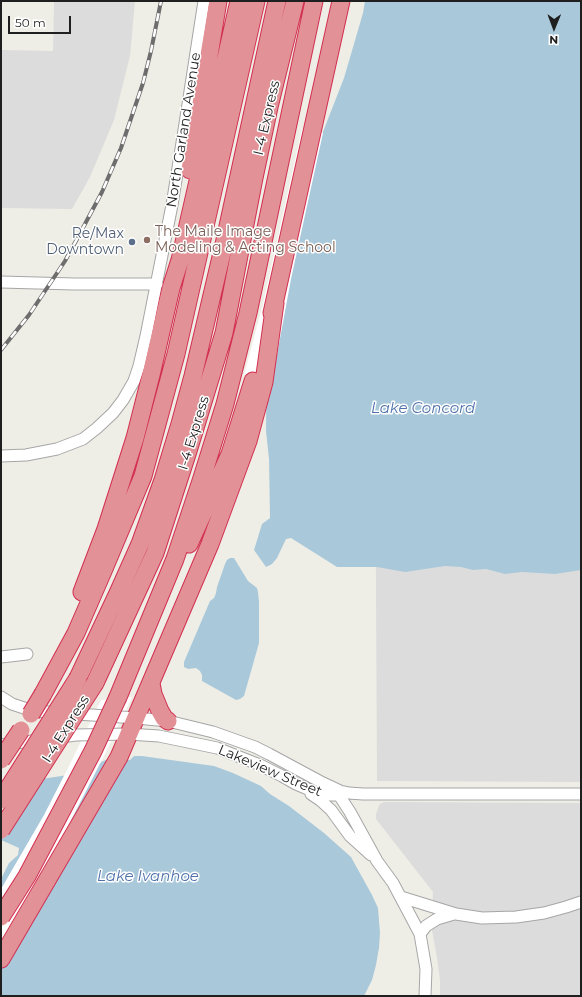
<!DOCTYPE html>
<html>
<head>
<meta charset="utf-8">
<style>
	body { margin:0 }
	#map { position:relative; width:582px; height:997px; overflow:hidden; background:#efeee6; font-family:Montserrat,sans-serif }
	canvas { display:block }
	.frame { position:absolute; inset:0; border:2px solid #1f1f1f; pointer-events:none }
	.north { position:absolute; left:534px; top:8px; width:40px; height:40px; -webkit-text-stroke:3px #fff; paint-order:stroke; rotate:181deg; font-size:11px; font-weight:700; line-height:16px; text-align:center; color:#1f1f1f }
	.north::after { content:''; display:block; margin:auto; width:14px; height:18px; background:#1f1f1f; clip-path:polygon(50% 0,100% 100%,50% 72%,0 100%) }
	.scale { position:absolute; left:8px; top:16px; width:63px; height:18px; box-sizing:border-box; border:2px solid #1f1f1f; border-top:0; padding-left:5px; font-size:12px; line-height:14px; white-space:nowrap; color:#1f1f1f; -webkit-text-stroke:3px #fff; paint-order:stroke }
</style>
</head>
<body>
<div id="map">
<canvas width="582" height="997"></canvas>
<div class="frame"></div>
<div class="north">N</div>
<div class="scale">50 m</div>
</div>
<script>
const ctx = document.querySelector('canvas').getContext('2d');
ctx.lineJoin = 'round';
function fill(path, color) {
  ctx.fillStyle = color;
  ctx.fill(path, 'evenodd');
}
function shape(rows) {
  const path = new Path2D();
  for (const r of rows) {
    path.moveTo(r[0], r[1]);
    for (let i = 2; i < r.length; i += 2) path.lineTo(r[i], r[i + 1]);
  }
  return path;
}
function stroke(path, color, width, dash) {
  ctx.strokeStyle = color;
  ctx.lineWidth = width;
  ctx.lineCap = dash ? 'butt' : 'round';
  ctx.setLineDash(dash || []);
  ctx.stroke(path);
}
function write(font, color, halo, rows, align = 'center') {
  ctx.font = font + ' Montserrat,sans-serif';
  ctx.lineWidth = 3;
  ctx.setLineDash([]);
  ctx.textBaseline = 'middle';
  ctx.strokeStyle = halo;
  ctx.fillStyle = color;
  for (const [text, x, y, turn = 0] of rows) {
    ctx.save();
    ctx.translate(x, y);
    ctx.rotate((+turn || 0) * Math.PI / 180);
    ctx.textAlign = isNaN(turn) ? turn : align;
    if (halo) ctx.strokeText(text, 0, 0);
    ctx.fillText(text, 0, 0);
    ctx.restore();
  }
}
fill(shape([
	[54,1,135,1,130,56,114,120,90,177,72,209,1,208,1,50,53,51],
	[581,284,581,782,377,781,375,408],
	[384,802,581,803,581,996,440,996,440,981,437,958,432,930,433,892,376,819,376,814,378,808,380,804]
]), '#dddcdc');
fill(shape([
	[365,1,581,1,581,570,555,574,522,572,505,574,486,569,473,570,461,567,445,566,405,572,377,567,337,567,291,538,286,539,277,558,272,564,266,567,254,550,262,524,270,518,269,459,266,431,267,329,319,142,344,78,363,13],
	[230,558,234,558,248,581,257,588,258,592,259,602,259,643,244,696,240,699,236,700,202,681,202,675,200,671,196,668,188,669,184,667,184,662,210,601,214,598,216,593,217,587,225,564,227,560],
	[134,756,142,756,214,766,233,773,261,786,270,794,289,806,324,833,351,857,372,895,378,908,380,933,379,948,376,965,372,980,364,996,1,996,1,879,9,863,18,855,19,848,1,840,41,779,75,774,110,758,130,760]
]), '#a9c9db');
fill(shape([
	[302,129,323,133,291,279,272,382,257,441,246,437,261,380,244,375,263,304],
	[132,697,105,754,65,832,1,943,1,889,44,815,71,762,101,700]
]), '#fff');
const minor = shape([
	[1,282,74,284,157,284],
	[1,456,26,455,57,449,83,439,97,428,113,413,123,400,134,381,139,366,146,336,172,205,184,130,204,1],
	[1,657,27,654],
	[1,697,12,704,33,711,136,718,168,721,213,732,255,747,269,754,323,783,340,791,349,793,363,794,581,794],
	[1,745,76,735,128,734,159,736,217,748,260,765,282,776,296,784,310,790,327,795,339,795,344,794],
	[335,791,339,795,350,812,377,861,393,883,420,934,426,969,425,996],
	[311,794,320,800,331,810,350,836,371,855],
	[401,897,456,914,482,918,516,917,544,913,566,907,581,902],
	[420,934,426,926,437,919,454,914]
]);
const highway = shape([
	[190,170,218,1],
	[272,313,341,1],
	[189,544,230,454,253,381],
	[82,592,106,529,135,438,151,375,171,288,180,260,239,1],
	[78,678,118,593,140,544,163,480,180,424,193,376,225,240,277,1],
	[95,683,155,553,188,451,224,333,254,178,269,107,295,1],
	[151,683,153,694,160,711,164,718,168,721],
	[43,694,76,633,103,571,143,476,176,354,256,1],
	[118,697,175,559,202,478,225,404,248,313,314,1],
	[1,959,119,757,210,544,248,441,264,382,275,303]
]);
stroke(minor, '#a6a6a6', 13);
stroke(highway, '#d22f51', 19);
stroke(minor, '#fff', 11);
stroke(highway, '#e29296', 17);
const rail = shape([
	[1,350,29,315,65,261,77,239,102,192,121,148,143,83,151,51,161,1]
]);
stroke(rail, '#6d6d6d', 4);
stroke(rail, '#fff', 2.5, [8]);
const highwayBridge = shape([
	[31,714,43,694],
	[1,760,21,730],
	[1,800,78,678],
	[1,830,95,683],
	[1,917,27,876,93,751,118,697]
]);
stroke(highwayBridge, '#d22f51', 19, []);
stroke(highwayBridge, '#e29296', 17);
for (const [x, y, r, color] of [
	[147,240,4,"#8d6e63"],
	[132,242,4,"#5c6f8a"]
]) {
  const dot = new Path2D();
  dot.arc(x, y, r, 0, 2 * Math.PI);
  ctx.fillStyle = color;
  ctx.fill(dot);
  stroke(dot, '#fff', 1.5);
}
write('14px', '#1f1f1f', '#fff', [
	["I-4 Express",267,118,-77],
	["North Garland Avenue",184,130,-81],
	["I-4 Express",194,433,-73],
	["I-4 Express",66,729,-58],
	["Lakeview Street",270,771,23]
]);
write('14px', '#785e54', '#fff', [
	["The Maile Image",155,232],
	["Modeling & Acting School",155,248]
], 'left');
write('14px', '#4e5e75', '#fff', [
	["Re/Max",124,234],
	["Downtown",124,250]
], 'right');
write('italic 15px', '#5071aa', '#fff', [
	["Lake Concord",423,409],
	["Lake Ivanhoe",148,877]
]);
</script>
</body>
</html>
